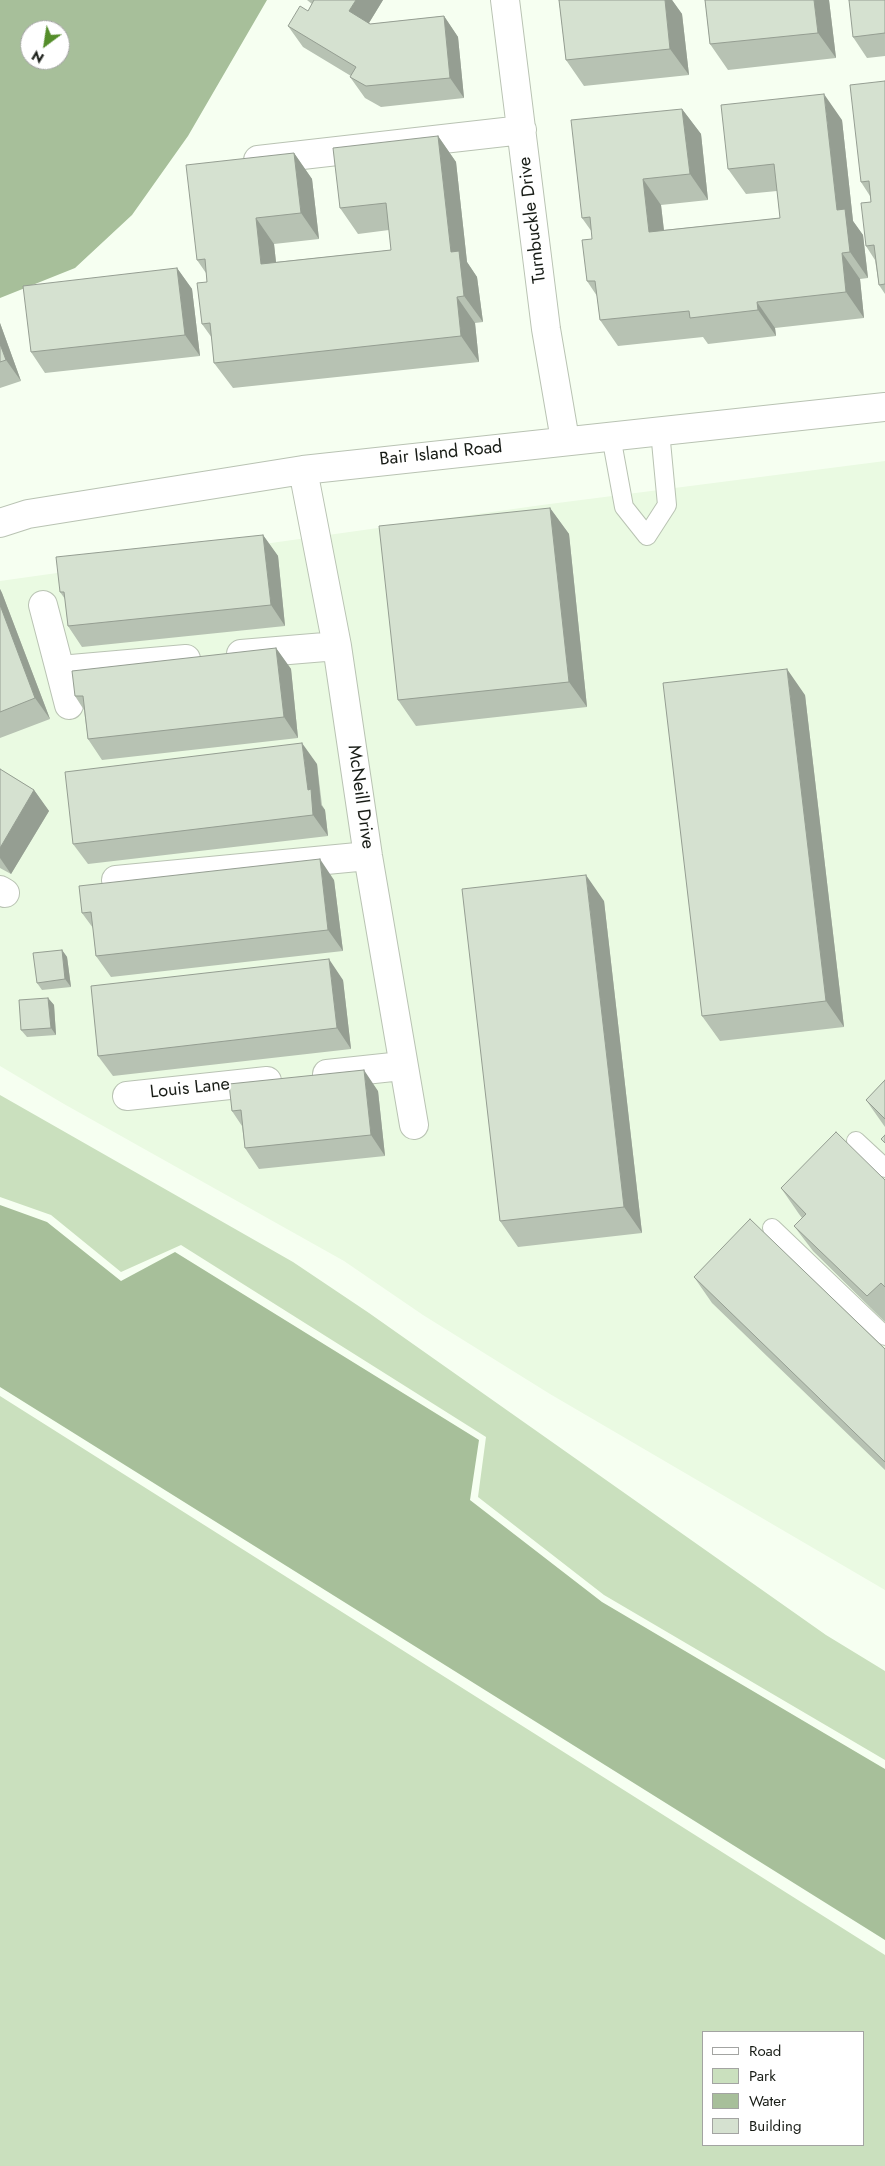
<!DOCTYPE html>
<html>
<head>
<meta charset="utf-8">
<style>
	body { margin:0 }
	#map { position:relative; width:885px; height:2166px; overflow:hidden; background:#f6fff1; font-family:Jost,sans-serif }
	canvas { display:block }
	.legend { position:absolute; left:702px; top:2031px; width:162px; height:115px; box-sizing:border-box; background:#fff; border:1px solid #a3a4a2; margin:0; padding:6px 9px; list-style:none; font-size:15px; color:#181c16 }
	.legend li { display:flex; align-items:center; gap:10px; height:25px }
	.legend b { width:25px; border:1px solid #a3a4a2 }
	.north { position:absolute; left:20px; top:20px; width:50px; height:50px; box-sizing:border-box; background:#fff; border:1px solid #a3a4a2; border-radius:50%; rotate:211deg; font-size:14px; font-weight:700; line-height:20px; text-align:center; color:#181c16 }
	.north::after { content:''; display:block; margin:auto; width:18px; height:22px; background:#548d2a; clip-path:polygon(50% 0,100% 100%,50% 72%,0 100%) }
</style>
</head>
<body>
<div id="map">
<canvas width="885" height="2166"></canvas>
<ul class="legend">
<li><b style="height:6px;background:#fff"></b>Road</li>
<li><b style="height:14px;background:#cae0be"></b>Park</li>
<li><b style="height:14px;background:#a7bf9a"></b>Water</li>
<li><b style="height:14px;background:#d5e1d0"></b>Building</li>
</ul>
<div class="north">N</div>
</div>
<script>
const ctx = document.querySelector('canvas').getContext('2d');
ctx.lineJoin = 'round';
function fill(path, color) {
  ctx.fillStyle = color;
  ctx.fill(path, 'evenodd');
}
function shape(rows) {
  const path = new Path2D();
  for (const r of rows) {
    path.moveTo(r[0], r[1]);
    for (let i = 2; i < r.length; i += 2) path.lineTo(r[i], r[i + 1]);
  }
  return path;
}
function stroke(path, color, width, dash) {
  ctx.strokeStyle = color;
  ctx.lineWidth = width;
  ctx.lineCap = dash ? 'butt' : 'round';
  ctx.setLineDash(dash || []);
  ctx.stroke(path);
}
function write(font, color, halo, rows, align = 'center') {
  ctx.font = font + ' Jost,sans-serif';
  ctx.lineWidth = 4;
  ctx.setLineDash([]);
  ctx.textBaseline = 'middle';
  ctx.strokeStyle = halo;
  ctx.fillStyle = color;
  for (const [text, x, y, turn = 0] of rows) {
    ctx.save();
    ctx.translate(x, y);
    ctx.rotate((+turn || 0) * Math.PI / 180);
    ctx.textAlign = isNaN(turn) ? turn : align;
    if (halo) ctx.strokeText(text, 0, 0);
    ctx.fillText(text, 0, 0);
    ctx.restore();
  }
}
fill(shape([
	[885,461,885,1590,550,1394,423,1315,344,1261,64,1104,0,1066,0,581,542,505]
]), '#eafae2');
fill(shape([
	[0,1095,293,1262,369,1313,826,1635,885,1671,885,1760,604,1595,478,1497,486,1437,181,1245,121,1272,51,1215,0,1197],
	[0,1396,885,1955,885,2166,0,2166],
	[704,2032,864,2032,864,2145,704,2145]
]), '#cae0be');
fill(shape([
	[0,0,267,0,188,136,132,215,75,268,0,298],
	[30,30,60,30,60,60,30,60],
	[0,1205,47,1222,121,1281,175,1252,479,1440,470,1500,602,1602,885,1769,885,1940,0,1387]
]), '#a7bf9a');
const service = shape([
	[611,436,624,507,647,536,667,505,660,431],
	[856,1141,885,1168],
	[772,1228,885,1336]
]);
const minor = shape([
	[505,0,546,329,565,440],
	[258,160,522,130],
	[303,470,337,646,368,856,414,1125],
	[0,523,28,514,303,470,885,407],
	[43,605,60,670,186,659],
	[241,654,337,646],
	[60,670,69,705],
	[116,880,368,856],
	[0,890,5,893],
	[327,1074,402,1066],
	[127,1096,267,1081]
]);
stroke(service, '#b9c3b3', 20);
stroke(minor, '#b9c3b3', 30);
stroke(service, '#fff', 18);
stroke(minor, '#fff', 28);
fill(shape([
	[307,0,383,0,369,23,370,24,444,16,458,37,464,98,381,107,365,98,350,77,351,76,303,47,288,26,308,11,312,4],
	[559,0,672,0,682,14,689,75,584,86,566,60],
	[705,0,829,0,836,58,728,70,710,44],
	[885,0,885,56,867,58,853,37],
	[885,81,885,294,879,285,875,260,866,246,871,202,870,196,861,182],
	[682,109,701,134,708,200,661,205,664,230,780,218,777,191,746,194,728,169,842,120,853,221,863,235,868,278,860,279,864,318,775,328,776,336,708,344,703,337,618,346,600,320,597,296,587,281,592,239,592,232,582,218],
	[438,136,456,162,467,262,477,277,483,322,475,323,479,362,233,388,214,363,212,338,202,324,207,282,206,273,197,260,294,153,312,179,319,239,274,244,276,262,391,250,389,230,358,234,340,208],
	[177,268,192,289,200,356,45,373,31,352],
	[0,323,21,381,0,388],
	[550,508,569,534,587,707,416,726,398,700],
	[263,535,278,556,285,626,82,647,68,626,65,599,60,592],
	[0,589,2,593,50,719,0,738],
	[276,648,291,669,298,738,102,760,88,739,84,710,75,696],
	[805,695,844,1027,720,1041,702,1016],
	[317,764,322,805,325,810,328,836,88,864,73,844],
	[0,769,34,790,49,811,11,874,0,868],
	[334,880,343,951,111,977,96,956,93,928,82,913],
	[604,901,642,1233,518,1247,500,1221],
	[62,950,67,957,71,987,42,990,37,983],
	[343,980,351,1049,113,1076,98,1056],
	[48,998,54,1005,56,1035,27,1037,21,1030],
	[885,1080,885,1127,866,1100],
	[378,1091,385,1156,259,1169,245,1148,242,1126,232,1111],
	[885,1180,885,1322,813,1251,794,1226,802,1218,799,1214,781,1188],
	[694,1277,885,1349,885,1470,712,1303]
]), '#b7c2b3');
fill(shape([
	[356,0,383,0,364,31,349,11],
	[665,0,672,0,682,14,689,75,670,49],
	[814,0,829,0,836,58,818,33],
	[444,16,458,37,464,98,450,78],
	[824,94,842,120,853,221,863,235,868,278,850,252,837,210],
	[682,109,701,134,708,200,690,174],
	[438,136,456,162,467,262,477,277,483,322,464,296,451,252],
	[294,153,312,179,319,239,301,213],
	[643,179,661,205,667,258,649,232],
	[256,218,274,244,279,290,261,264],
	[842,253,860,279,864,318,846,292],
	[177,268,192,289,200,356,185,335],
	[457,297,475,323,479,362,461,336],
	[757,302,775,328,776,336,758,310],
	[0,323,21,381,6,360,0,344],
	[550,508,569,534,587,707,569,682],
	[263,535,278,556,285,626,271,605],
	[0,589,2,593,50,719,35,698,0,605],
	[276,648,291,669,298,738,284,717],
	[787,669,805,695,844,1027,826,1001],
	[302,743,317,764,321,805,325,810,328,836,313,815,308,790],
	[34,790,49,811,11,874,0,858,0,848],
	[320,859,334,880,343,951,328,930],
	[586,875,604,901,642,1233,624,1207],
	[62,950,67,957,71,987,65,979],
	[329,959,343,980,351,1049,337,1028],
	[48,998,54,1005,56,1035,51,1028],
	[364,1070,378,1091,385,1156,371,1135]
]), '#959e92');
const building = shape([
	[314,0,356,0,349,11,370,24,444,16,450,78,366,86,350,77,356,67,288,26,300,6,308,11,314,0],
	[559,0,665,0,670,49,566,60,559,0],
	[705,0,814,0,818,33,710,44,705,0],
	[849,0,885,0,885,33,853,37,849,0],
	[885,81,885,284,879,285,874,245,866,246,861,203,871,202,869,181,861,182,850,85,885,81],
	[824,94,837,210,845,209,850,252,842,253,846,292,757,302,758,310,690,318,689,311,600,320,595,281,587,281,582,240,592,239,590,217,582,218,571,120,682,109,690,174,643,179,649,232,780,218,774,164,728,169,721,105,824,94],
	[438,136,451,252,459,251,464,296,457,297,461,336,214,363,210,323,202,324,197,283,207,282,205,259,197,260,186,165,294,153,301,213,256,218,261,264,391,250,386,203,340,208,333,148,438,136],
	[177,268,185,335,31,352,23,286,177,268],
	[0,344,6,360,0,362,0,344],
	[550,508,569,682,398,700,379,526,550,508],
	[263,535,271,605,68,626,64,592,60,592,56,557,263,535],
	[0,605,35,698,0,712,0,605],
	[276,648,284,717,88,739,83,696,75,696,72,671,276,648],
	[787,669,826,1001,702,1016,663,683,787,669],
	[302,743,308,790,311,789,313,815,73,844,65,772,302,743],
	[0,769,34,790,0,848,0,769],
	[320,859,328,930,96,956,91,912,82,913,79,886,320,859],
	[586,875,624,1207,500,1221,462,889,586,875],
	[62,950,65,979,37,983,33,953,62,950],
	[329,959,337,1028,98,1056,91,986,329,959],
	[48,998,51,1028,21,1030,19,1000,48,998],
	[364,1070,371,1135,245,1148,241,1110,232,1111,229,1084,364,1070],
	[885,1080,885,1119,866,1100,885,1080],
	[836,1132,885,1180,885,1287,881,1283,867,1296,794,1226,806,1214,781,1188,836,1132],
	[885,1135,885,1143,881,1139,885,1135],
	[750,1219,885,1349,885,1462,694,1277,750,1219]
]);
fill(building, '#d5e1d0');
stroke(building, '#959e92', 1);
write('18px', '#181c16', '#fff', [
	["Turnbuckle Drive",533,220,-97],
	["Bair Island Road",441,454,-6],
	["McNeill Drive",360,797,82],
	["Louis Lane",190,1089,-6]
]);
</script>
</body>
</html>
